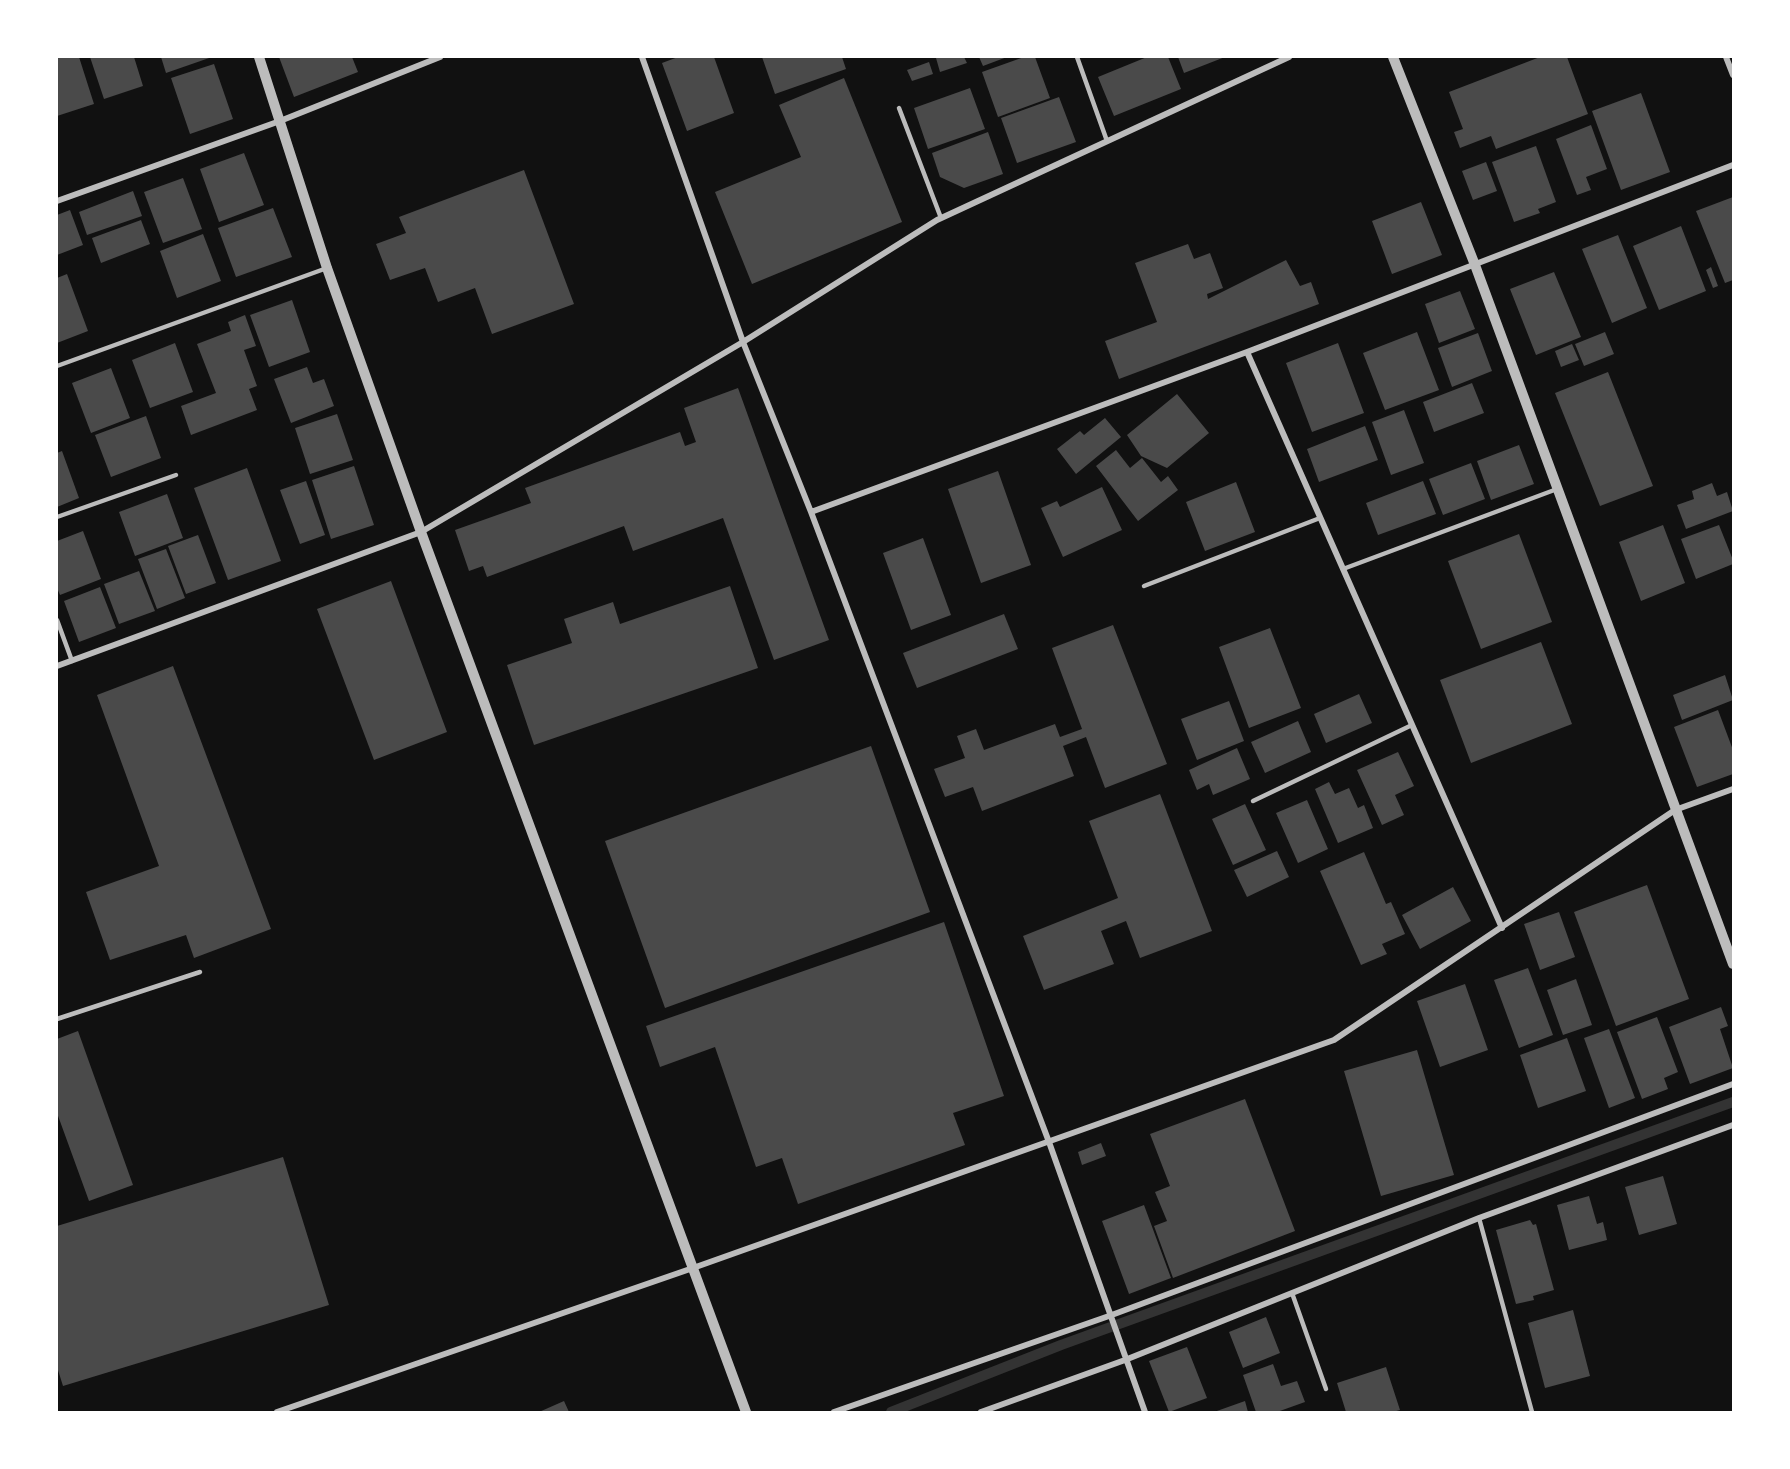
<!DOCTYPE html>
<html>
<head>
<meta charset="utf-8">
<style>
	body { margin:0 }
	#map { position:relative; width:1790px; height:1469px; overflow:hidden; background:#111; font-family:Mulish,sans-serif }
	canvas { display:block }
	.frame { position:absolute; inset:0; border:58px solid #fff; pointer-events:none }
</style>
</head>
<body>
<div id="map">
<canvas width="1790" height="1469"></canvas>
<div class="frame"></div>
</div>
<script>
const ctx = document.querySelector('canvas').getContext('2d');
ctx.lineJoin = 'round';
function shape(rows) {
  const path = new Path2D();
  for (const r of rows) {
    path.moveTo(r[0], r[1]);
    for (let i = 2; i < r.length; i += 2) path.lineTo(r[i], r[i + 1]);
  }
  return path;
}
function stroke(path, color, width, dash) {
  ctx.strokeStyle = color;
  ctx.lineWidth = width;
  ctx.lineCap = dash ? 'butt' : 'round';
  ctx.setLineDash(dash || []);
  ctx.stroke(path);
}
function fill(path, color) {
  ctx.fillStyle = color;
  ctx.fill(path, 'evenodd');
}
stroke(shape([
	[891,1412,1061,1345,1733,1102]
]), '#333', 10);
fill(shape([
	[57,57,79,57,94,104,57,116],
	[90,57,134,57,143,86,104,99],
	[161,57,212,57,166,73],
	[279,57,352,57,358,72,294,97],
	[678,57,714,57,734,113,687,131,662,63],
	[762,57,842,57,846,69,775,94],
	[938,57,964,57,967,63,940,72,936,58],
	[979,57,1007,57,983,66],
	[1024,57,1035,57,1050,98,998,117,982,72],
	[1147,57,1168,57,1181,89,1114,116,1098,77],
	[1178,57,1225,57,1184,73],
	[1540,57,1567,57,1588,114,1496,149,1491,136,1460,148,1454,132,1463,129,1449,92],
	[929,62,933,74,912,81,907,70],
	[214,64,233,119,190,134,171,78],
	[844,78,902,222,752,284,715,192,801,157,779,105],
	[970,88,985,129,928,149,914,108],
	[1641,93,1670,172,1621,190,1592,111],
	[1059,97,1076,142,1017,163,1001,118],
	[1591,125,1607,169,1586,177,1591,190,1577,195,1556,139],
	[988,132,1003,174,964,188,940,177,932,153],
	[1536,146,1556,202,1538,209,1540,213,1514,222,1492,162],
	[244,153,264,205,219,222,200,169],
	[1486,162,1497,191,1473,200,1462,171],
	[524,170,574,304,492,334,475,288,438,302,425,268,390,280,376,244,406,233,399,217],
	[183,178,202,229,163,243,144,192],
	[133,191,142,216,87,235,79,212],
	[1733,197,1733,280,1725,283,1696,211],
	[1421,202,1442,255,1392,274,1372,221],
	[273,208,292,257,236,277,218,228],
	[70,210,83,245,57,255,57,215],
	[141,220,150,244,101,263,92,238],
	[1681,226,1706,291,1659,310,1633,246],
	[203,234,221,281,177,298,160,251],
	[1618,235,1647,308,1612,323,1582,249],
	[1188,244,1194,259,1210,253,1223,288,1207,294,1208,299,1286,260,1300,286,1311,282,1319,304,1119,379,1105,341,1157,322,1135,263],
	[1711,267,1718,286,1713,288,1706,270],
	[1554,272,1581,337,1536,355,1510,289],
	[67,274,88,331,57,343,57,278],
	[1460,291,1475,329,1439,343,1425,304],
	[292,300,310,352,269,367,250,315],
	[245,315,256,346,244,350,257,386,249,389,257,410,191,435,181,406,216,393,197,344,231,331,228,322],
	[1417,332,1439,390,1385,410,1363,353],
	[1605,332,1614,354,1584,366,1575,344],
	[1478,333,1492,371,1452,387,1438,348],
	[175,343,193,392,150,408,132,360],
	[1338,343,1364,413,1312,432,1286,363],
	[1572,344,1579,360,1561,367,1555,351],
	[307,367,313,383,324,379,334,406,291,423,274,379],
	[111,368,130,418,91,433,72,383],
	[1608,372,1653,486,1600,506,1555,393],
	[1472,383,1484,413,1434,432,1423,402],
	[738,388,829,640,774,660,723,518,633,551,624,526,487,577,483,566,469,571,455,530,531,503,525,488,680,432,685,446,696,442,684,408],
	[1177,394,1209,433,1167,468,1141,456,1127,435],
	[1404,410,1424,463,1391,475,1372,422],
	[337,414,353,460,310,474,295,428],
	[146,416,161,458,111,477,95,435],
	[1105,418,1121,437,1076,474,1057,449,1080,431,1084,435],
	[1365,426,1378,460,1319,482,1307,449],
	[1519,445,1534,484,1491,500,1477,461],
	[1116,450,1130,468,1142,458,1161,482,1168,476,1178,490,1138,521,1096,466],
	[62,451,79,498,57,507,57,453],
	[1471,463,1485,499,1443,515,1429,479],
	[354,466,374,525,331,539,312,480],
	[247,468,281,561,228,580,194,488],
	[998,471,1031,565,981,583,948,489],
	[306,481,325,535,300,544,280,490],
	[1423,481,1436,514,1378,535,1366,503],
	[1236,482,1255,532,1205,551,1186,502],
	[1712,483,1717,496,1727,492,1733,511,1686,529,1677,505,1694,499,1692,491],
	[1102,487,1122,530,1063,557,1041,508,1057,501,1060,507],
	[167,494,183,538,135,556,119,512],
	[1663,525,1685,583,1641,601,1619,542],
	[1719,525,1733,560,1733,564,1696,579,1681,539],
	[83,531,101,579,60,595,57,588,57,541],
	[1519,534,1552,622,1481,649,1448,561],
	[198,535,216,583,186,594,168,546],
	[923,538,951,615,911,630,883,553],
	[166,549,185,598,157,609,138,559],
	[139,571,155,611,119,624,104,584],
	[391,581,447,732,374,760,317,609],
	[730,586,758,668,534,745,507,665,572,643,564,619,613,602,620,624],
	[100,587,116,628,79,642,64,601],
	[1004,614,1018,649,917,688,903,653],
	[1113,625,1167,764,1105,788,1086,737,1063,746,1074,776,982,811,973,787,945,797,934,769,965,758,957,736,976,729,984,750,1055,724,1060,737,1082,729,1052,648],
	[1270,628,1301,708,1249,728,1219,647],
	[1541,642,1572,724,1471,763,1440,680],
	[173,666,271,929,194,958,186,935,110,960,86,892,159,866,97,695],
	[1725,675,1733,700,1682,720,1673,695],
	[1359,694,1372,723,1326,743,1314,714],
	[1229,701,1244,741,1197,760,1181,719],
	[1718,710,1733,750,1733,774,1697,787,1674,727],
	[1298,721,1311,752,1265,773,1251,742],
	[871,746,930,912,665,1008,605,841],
	[1237,748,1250,779,1213,795,1209,784,1197,790,1189,770],
	[1398,752,1414,786,1395,795,1404,815,1382,825,1357,770],
	[1329,782,1335,794,1349,788,1358,808,1364,805,1373,828,1338,843,1315,789],
	[1160,794,1212,931,1140,958,1126,921,1101,931,1114,964,1044,990,1023,936,1118,898,1089,821],
	[1307,800,1328,849,1298,863,1276,813],
	[1245,804,1266,850,1233,865,1212,819],
	[1277,851,1289,877,1247,897,1234,870],
	[1364,852,1386,904,1391,902,1405,934,1382,944,1387,954,1361,965,1320,871],
	[1647,885,1689,999,1616,1026,1574,912],
	[1453,887,1471,921,1420,949,1402,915],
	[1559,912,1575,957,1540,970,1524,924],
	[944,922,1004,1096,953,1113,965,1145,798,1204,782,1158,756,1167,715,1047,660,1067,646,1026],
	[1528,968,1553,1035,1519,1048,1494,980],
	[1576,979,1592,1025,1563,1035,1547,990],
	[1465,984,1488,1050,1440,1067,1417,1001],
	[1721,1007,1728,1026,1720,1029,1733,1068,1690,1084,1669,1027],
	[1657,1017,1678,1072,1664,1078,1668,1089,1642,1099,1617,1032],
	[1609,1029,1635,1098,1609,1108,1584,1038],
	[78,1031,133,1185,89,1201,57,1113,57,1039],
	[1567,1038,1586,1091,1538,1108,1520,1055],
	[1417,1050,1454,1175,1381,1196,1344,1071],
	[1245,1099,1295,1231,1173,1278,1154,1226,1167,1221,1155,1192,1170,1186,1150,1134],
	[1101,1143,1106,1156,1082,1165,1078,1152],
	[283,1157,329,1305,63,1386,57,1367,57,1226],
	[1663,1176,1677,1224,1639,1235,1625,1187],
	[1589,1196,1597,1224,1603,1222,1607,1240,1569,1250,1557,1205],
	[1144,1205,1171,1278,1129,1294,1102,1221],
	[1530,1220,1533,1225,1536,1224,1554,1290,1533,1296,1534,1300,1516,1304,1496,1230],
	[1573,1310,1590,1376,1545,1388,1528,1323],
	[1266,1317,1280,1353,1243,1368,1229,1332],
	[1187,1347,1207,1398,1169,1412,1149,1361],
	[1273,1364,1281,1386,1297,1381,1305,1402,1277,1412,1256,1412,1243,1375],
	[1386,1367,1400,1410,1393,1412,1346,1412,1337,1383],
	[564,1401,569,1412,539,1412],
	[1245,1401,1248,1412,1214,1412]
]), '#4a4a4a');
stroke(shape([
	[1077,57,1107,141],
	[899,108,941,218],
	[57,366,327,268],
	[57,517,176,475],
	[1343,569,1557,489],
	[1144,586,1320,518],
	[57,620,72,661],
	[1253,801,1412,725],
	[57,1019,200,972],
	[1479,1218,1532,1412],
	[1292,1293,1326,1389]
]), '#bcbcbc', 4.5);
stroke(shape([
	[642,57,743,342,811,512,1049,1142,1145,1412],
	[1726,57,1733,75],
	[57,201,280,121,440,57],
	[1247,352,1502,928],
	[811,512,1247,352,1733,165],
	[57,666,421,532,743,342,937,220,1289,57],
	[277,1412,693,1268,1334,1040,1675,810,1733,789],
	[834,1412,1109,1316,1733,1084],
	[981,1412,1125,1360,1479,1218,1733,1125]
]), '#bcbcbc', 6);
stroke(shape([
	[259,57,327,268,421,532,746,1412],
	[1393,57,1475,265,1733,964]
]), '#bcbcbc', 10);
</script>
</body>
</html>
